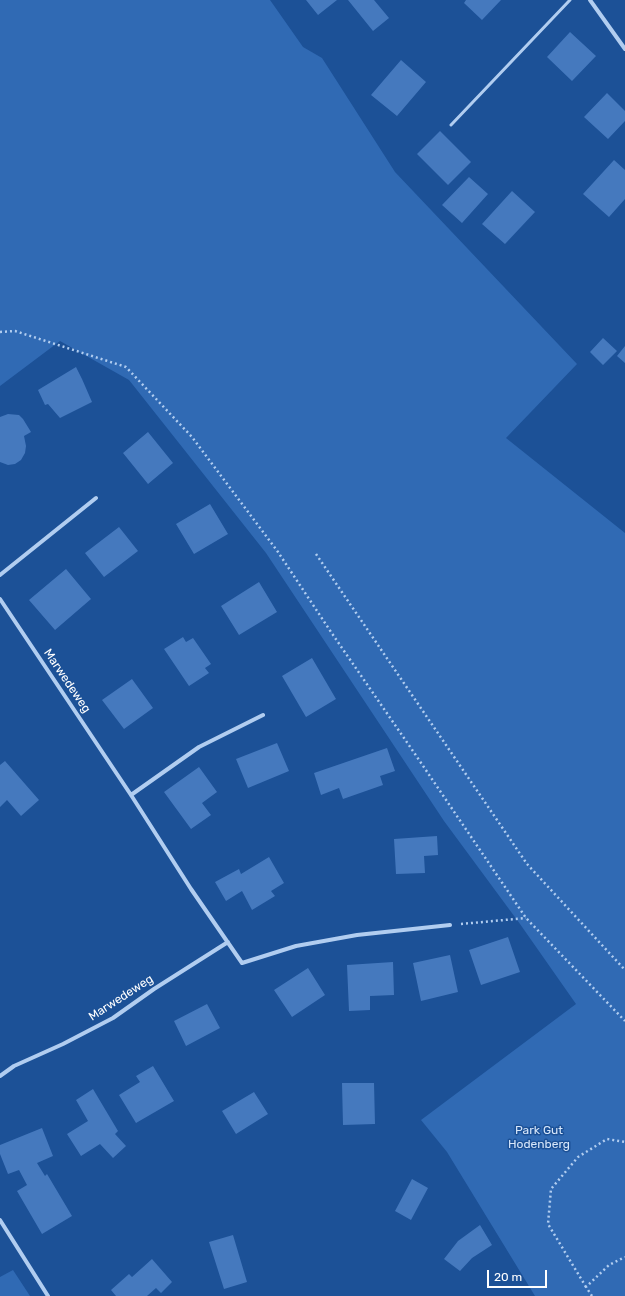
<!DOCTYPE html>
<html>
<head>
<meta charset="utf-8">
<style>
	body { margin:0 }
	#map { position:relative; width:625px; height:1296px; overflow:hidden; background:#1c5197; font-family:Rubik,sans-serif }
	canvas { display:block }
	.scale { position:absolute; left:487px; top:1270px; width:60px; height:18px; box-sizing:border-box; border:2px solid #fff; border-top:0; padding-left:5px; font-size:12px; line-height:14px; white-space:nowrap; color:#fff; -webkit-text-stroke:3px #1c5197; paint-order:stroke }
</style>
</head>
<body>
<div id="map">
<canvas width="625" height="1296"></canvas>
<div class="scale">20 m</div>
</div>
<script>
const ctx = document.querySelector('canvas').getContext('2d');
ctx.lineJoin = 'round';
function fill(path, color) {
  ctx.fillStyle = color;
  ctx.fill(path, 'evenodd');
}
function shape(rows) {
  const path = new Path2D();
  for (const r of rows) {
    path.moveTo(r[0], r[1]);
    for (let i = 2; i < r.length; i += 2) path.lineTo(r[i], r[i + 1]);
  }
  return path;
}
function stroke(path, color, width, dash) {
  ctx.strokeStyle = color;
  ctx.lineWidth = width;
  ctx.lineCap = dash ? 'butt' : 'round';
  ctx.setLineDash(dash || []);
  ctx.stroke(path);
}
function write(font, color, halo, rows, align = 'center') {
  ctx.font = font + ' Rubik,sans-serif';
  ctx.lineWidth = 3;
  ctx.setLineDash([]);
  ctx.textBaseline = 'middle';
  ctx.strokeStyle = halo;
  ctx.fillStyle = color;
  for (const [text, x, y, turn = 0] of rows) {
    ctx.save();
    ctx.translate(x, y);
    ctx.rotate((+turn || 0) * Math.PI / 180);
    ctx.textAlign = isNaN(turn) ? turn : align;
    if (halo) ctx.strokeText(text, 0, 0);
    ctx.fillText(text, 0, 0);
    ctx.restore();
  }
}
fill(shape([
	[0,0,270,0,303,47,322,58,395,172,577,364,506,438,625,533,625,1296,535,1296,447,1152,421,1120,576,1004,520,924,444,821,266,553,129,380,60,341,0,386],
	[13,1270,30,1296,0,1296,0,1277]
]), '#306ab4');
fill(shape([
	[306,0,337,0,318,15],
	[348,0,374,0,389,18,373,31],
	[466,0,501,0,482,20,464,3],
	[570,32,596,56,572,81,547,57],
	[401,60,426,82,397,116,371,95],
	[607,93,625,111,625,121,608,139,584,117],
	[440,131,471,162,448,185,417,154],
	[614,160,625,170,625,199,609,217,583,194],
	[469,177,488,194,462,223,442,205],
	[512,191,535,212,505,244,482,224],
	[603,338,617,351,603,365,590,352],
	[625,346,625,363,617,356],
	[76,367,82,379,92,402,60,418,48,404,45,405,38,390],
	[8,414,19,415,23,419,31,432,24,436,26,446,25,453,21,460,15,464,8,465,0,462,0,417],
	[148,432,173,463,148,484,123,453],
	[210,504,228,534,194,554,176,524],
	[119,527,138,551,104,577,85,553],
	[66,569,91,599,55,630,29,600],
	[259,582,277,612,239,635,221,606],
	[183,637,186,642,193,638,211,664,205,668,209,673,189,686,164,649],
	[312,658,336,699,306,717,282,676],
	[132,679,153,708,124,729,102,700],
	[277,743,289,771,248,788,236,759],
	[387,748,395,771,380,776,383,785,343,799,339,788,321,795,314,773],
	[5,761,39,800,21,816,7,800,0,807,0,765],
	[199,767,217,792,202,803,211,815,191,829,164,792],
	[437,836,438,855,424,856,425,873,396,874,394,839],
	[269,857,284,883,271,891,275,896,252,910,242,891,226,901,215,882,239,869,241,874],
	[508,937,520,972,481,985,469,950],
	[450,955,458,992,421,1001,413,963],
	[393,962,394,995,370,996,370,1010,349,1011,347,965],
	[308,968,325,995,292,1017,274,990],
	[207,1004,220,1028,186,1046,174,1021],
	[153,1066,174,1101,136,1123,119,1095,140,1082,136,1076],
	[342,1083,374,1083,375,1124,343,1125],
	[93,1089,118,1131,115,1134,126,1146,113,1158,100,1144,81,1156,67,1134,88,1121,76,1100],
	[254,1092,268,1114,236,1134,222,1111],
	[42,1128,53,1156,37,1163,45,1176,47,1174,72,1216,42,1234,17,1191,27,1185,19,1170,8,1174,0,1154,0,1145],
	[412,1179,428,1188,411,1220,395,1211],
	[480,1225,492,1245,472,1258,460,1271,444,1259,458,1241],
	[233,1235,247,1282,224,1289,209,1242],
	[152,1259,172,1282,161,1293,156,1288,147,1296,116,1296,111,1290,129,1274,132,1277]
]), '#4579be');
stroke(shape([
	[0,332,15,331,126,367,192,437,278,552,331,632,415,754,526,918,625,1021],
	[316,554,527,864,625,970],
	[461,924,526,918],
	[586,1287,548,1224,551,1189,578,1157,607,1139,625,1142],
	[592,1296,586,1287,609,1265,625,1257]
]), '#b1cdf0', 2.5, [2, 3]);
stroke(shape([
	[451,125,570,0]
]), '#b1cdf0', 3);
stroke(shape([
	[590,0,625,49],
	[0,575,96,498],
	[0,599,131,795,191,889,242,963,296,946,357,935,450,925],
	[131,795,199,747,263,715],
	[0,1076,14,1066,63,1044,113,1018,154,989,228,942],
	[0,1220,48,1296]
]), '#b1cdf0', 4);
write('12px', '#fff', '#1c5197', [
	["Marwedeweg",67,681,56],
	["Marwedeweg",121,998,-33]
]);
write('12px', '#d7e7fb', '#1c5197', [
	["Park Gut",539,1131],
	["Hodenberg",539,1145]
]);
</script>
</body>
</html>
